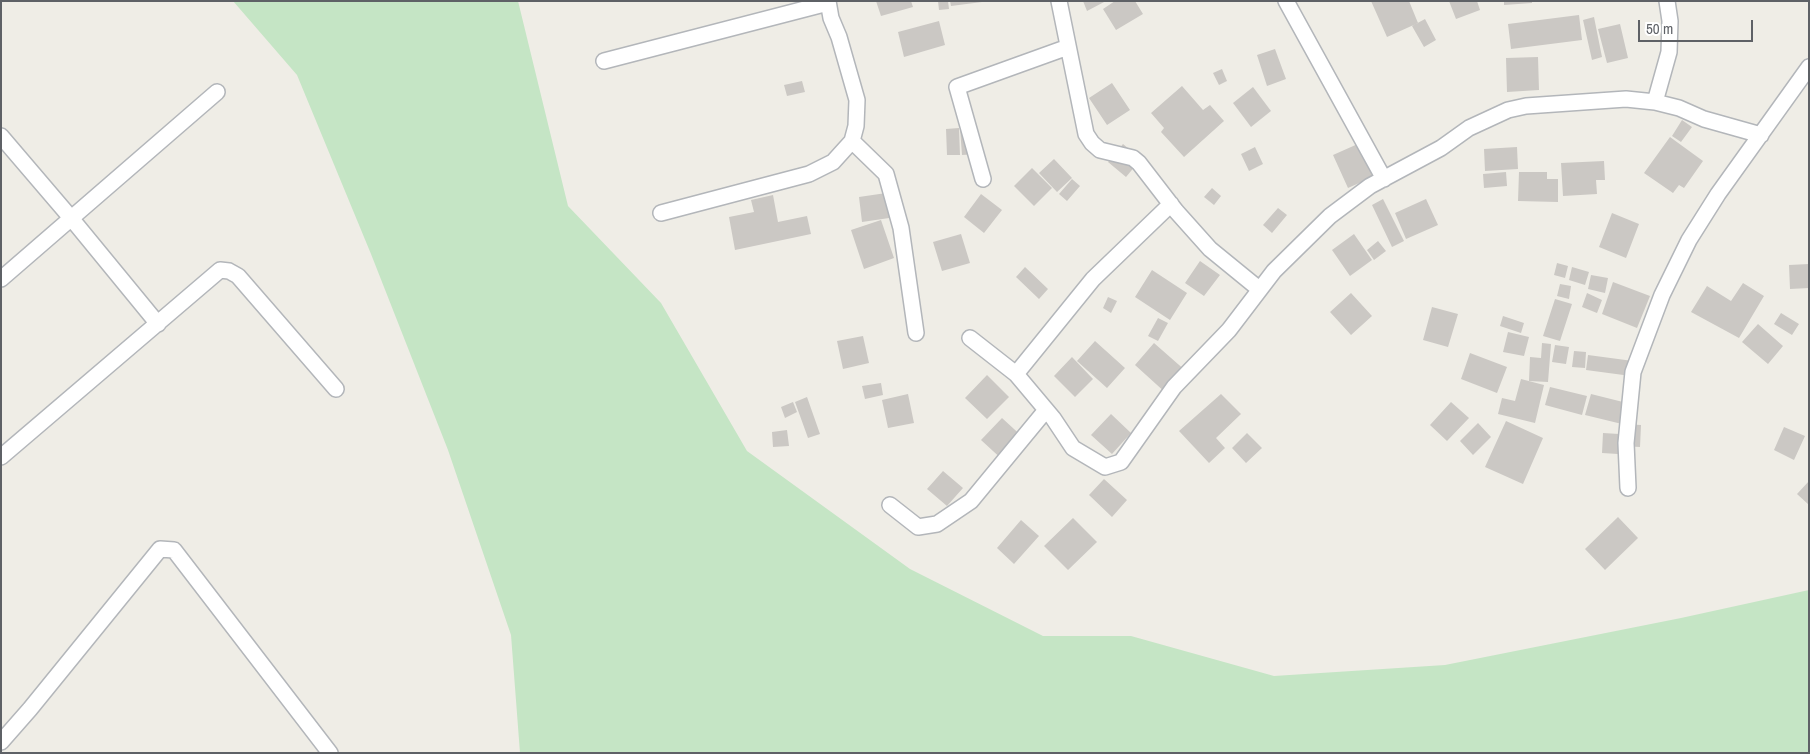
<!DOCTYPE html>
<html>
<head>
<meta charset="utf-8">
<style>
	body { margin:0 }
	#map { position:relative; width:1810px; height:754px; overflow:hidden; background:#efede6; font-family:"Archivo Narrow",sans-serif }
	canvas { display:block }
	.frame { position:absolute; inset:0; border:2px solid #5e6166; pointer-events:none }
	.scale { position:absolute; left:1638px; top:20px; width:115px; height:22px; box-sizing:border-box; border:2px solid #5e6166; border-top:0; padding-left:6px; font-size:15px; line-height:18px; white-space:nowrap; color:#5e6166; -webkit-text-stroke:4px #fff; paint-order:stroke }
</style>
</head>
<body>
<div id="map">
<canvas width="1810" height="754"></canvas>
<div class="frame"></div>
<div class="scale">50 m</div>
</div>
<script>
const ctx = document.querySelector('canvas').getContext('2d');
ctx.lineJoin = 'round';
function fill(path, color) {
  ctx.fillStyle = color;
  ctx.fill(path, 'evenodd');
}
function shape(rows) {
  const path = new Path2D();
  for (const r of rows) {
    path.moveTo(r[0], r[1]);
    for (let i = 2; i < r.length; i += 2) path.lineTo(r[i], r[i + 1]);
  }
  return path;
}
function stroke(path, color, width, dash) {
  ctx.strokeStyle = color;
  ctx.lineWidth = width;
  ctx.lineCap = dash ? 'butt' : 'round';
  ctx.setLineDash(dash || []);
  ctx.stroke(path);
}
fill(shape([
	[233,1,518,1,568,206,661,303,747,451,910,569,1043,636,1131,636,1274,676,1445,665,1681,618,1809,590,1809,753,520,753,511,635,448,450,371,254,297,75]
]), '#c5e5c5');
fill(shape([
	[876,1,911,1,913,7,881,16],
	[938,1,948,1,949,9,939,10],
	[950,1,982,1,982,2,951,6],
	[1083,1,1106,1,1087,11],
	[1115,1,1135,1,1143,14,1116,30,1103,9],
	[1371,1,1409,1,1418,23,1387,37],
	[1449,1,1477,1,1480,10,1456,19],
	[1504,1,1532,1,1532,3,1504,5],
	[1579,15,1582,40,1511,49,1508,24],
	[1594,17,1602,57,1592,60,1583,20],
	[1425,19,1436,40,1424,47,1412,26],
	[939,21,945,45,904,57,898,32],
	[1620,24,1628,58,1607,63,1598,29],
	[1275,49,1286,79,1267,86,1257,55],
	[1538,57,1539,90,1507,92,1506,58],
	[1222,69,1227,81,1219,85,1213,73],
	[802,81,805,92,787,96,784,85],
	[1112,83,1130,110,1107,125,1089,98],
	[1182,86,1203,110,1210,105,1224,121,1184,157,1161,132,1164,128,1151,113],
	[1253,87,1271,111,1251,127,1233,103],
	[1682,120,1692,127,1681,142,1672,136],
	[976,127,978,154,962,155,960,128],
	[959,128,960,155,947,155,946,129],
	[1670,137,1703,161,1684,188,1679,185,1673,193,1644,173],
	[1360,143,1375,176,1348,188,1333,155],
	[1123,144,1141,159,1126,177,1108,162],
	[1255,147,1263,164,1249,171,1241,154],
	[1517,147,1518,169,1485,171,1484,149],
	[1054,159,1072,178,1057,192,1039,173],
	[1604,161,1605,180,1596,180,1597,194,1563,196,1561,163],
	[1032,168,1052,188,1034,206,1014,186],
	[1506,172,1507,186,1484,188,1483,174],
	[1519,172,1547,172,1547,179,1558,179,1558,202,1518,201],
	[1072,179,1080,186,1067,201,1059,194],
	[1212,188,1221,196,1214,205,1204,197],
	[893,192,896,217,862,222,859,197],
	[981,194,1002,210,984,233,964,217],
	[773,195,778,222,807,216,811,234,735,250,729,217,754,212,751,200],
	[1383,199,1404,241,1392,247,1372,205],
	[1426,199,1438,225,1406,239,1395,213],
	[1278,208,1287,215,1272,233,1263,225],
	[1612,213,1639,224,1626,258,1599,247],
	[881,220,894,258,864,269,851,230],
	[961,234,970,263,942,271,933,242],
	[1354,234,1372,260,1350,276,1332,250],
	[1378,241,1386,251,1374,260,1367,250],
	[1200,261,1220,275,1204,296,1185,283],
	[1557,263,1568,266,1565,278,1554,275],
	[1809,264,1809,288,1790,289,1789,265],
	[1025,267,1048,289,1039,299,1016,277],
	[1572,267,1589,272,1585,285,1569,280],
	[1152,270,1187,293,1170,320,1135,297],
	[1591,275,1608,278,1605,293,1588,289],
	[1613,282,1650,296,1637,328,1602,314],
	[1743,283,1764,296,1739,338,1691,312,1707,286,1731,301],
	[1560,284,1571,286,1569,299,1557,296],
	[1351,293,1372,316,1351,335,1330,312],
	[1587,293,1602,300,1597,313,1582,307],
	[1108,297,1117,301,1111,313,1103,308],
	[1555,299,1572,304,1560,341,1543,336],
	[1432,307,1458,314,1448,347,1423,340],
	[1781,313,1799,324,1792,335,1774,324],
	[1503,316,1524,323,1521,333,1500,326],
	[1158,318,1168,323,1158,341,1148,336],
	[1758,324,1783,346,1768,364,1742,342],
	[1508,332,1529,337,1524,356,1503,352],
	[863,336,869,363,843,369,837,341],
	[1095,341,1125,368,1107,388,1077,361],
	[1154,343,1187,372,1167,394,1135,365],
	[1542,343,1551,344,1548,382,1529,381,1530,357,1541,358],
	[1555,345,1569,347,1566,364,1552,362],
	[1574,351,1586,352,1585,368,1572,367],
	[1470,353,1507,367,1497,393,1461,379],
	[1588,355,1633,361,1631,376,1586,370],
	[1072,357,1093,379,1075,397,1054,376],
	[987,375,1009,397,987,419,965,398],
	[1521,379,1544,385,1535,423,1498,414,1502,398,1515,401],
	[881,383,883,395,865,399,862,386],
	[1550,387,1587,396,1582,415,1545,405],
	[908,394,914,423,888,428,882,400],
	[1221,394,1241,414,1216,438,1225,448,1209,463,1179,431],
	[1591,394,1627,403,1622,424,1585,415],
	[807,397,820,434,808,438,795,402],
	[793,402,797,412,785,418,781,407],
	[1451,402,1469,418,1447,441,1430,425],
	[1111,414,1131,433,1112,454,1091,435],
	[1002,418,1026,440,1005,462,981,440],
	[1506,421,1543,438,1523,484,1485,467],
	[1478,423,1491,437,1473,455,1460,441],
	[1623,424,1641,425,1640,447,1622,446],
	[1784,427,1805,436,1794,460,1774,450],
	[787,430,789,446,773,447,772,432],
	[1247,433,1262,448,1246,463,1232,448],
	[1603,433,1619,434,1618,454,1602,453],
	[943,471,963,488,947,506,927,489],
	[1104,479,1127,500,1112,517,1089,495],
	[1809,481,1809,505,1797,494],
	[1618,517,1638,538,1605,570,1585,549],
	[1073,518,1097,542,1068,570,1044,546],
	[1021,520,1039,536,1014,564,997,548]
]), '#cbc8c4');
const street = shape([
	[1059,1,1086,134,1092,143,1100,150,1133,158,1139,163,1176,211,1210,249,1259,289],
	[1286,1,1384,179],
	[604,61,828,3],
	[1655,102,1669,52,1670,21,1667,1],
	[1,136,71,218,158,324],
	[852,141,886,174,901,228,916,333],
	[983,179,957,87,1068,47],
	[661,213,809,174,833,162,852,141,856,126,857,100,839,37,831,18,828,1],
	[1,279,217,92],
	[970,338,1016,374,1053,418,1073,448,1105,467,1121,462,1174,387,1229,330,1274,271,1330,216,1370,186,1441,148,1469,128,1508,110,1526,106,1626,99,1655,102,1679,108,1704,119,1761,135],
	[1016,374,1093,279,1171,204],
	[1,457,220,270,229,271,238,276,336,389],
	[1628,488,1626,443,1633,372,1662,295,1689,240,1718,194,1809,67],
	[890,505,918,527,937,524,971,501,1046,410],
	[1,742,30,709,160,549,174,550,330,753]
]);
stroke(street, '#b3b6ba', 18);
stroke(street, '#fff', 15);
</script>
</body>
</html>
